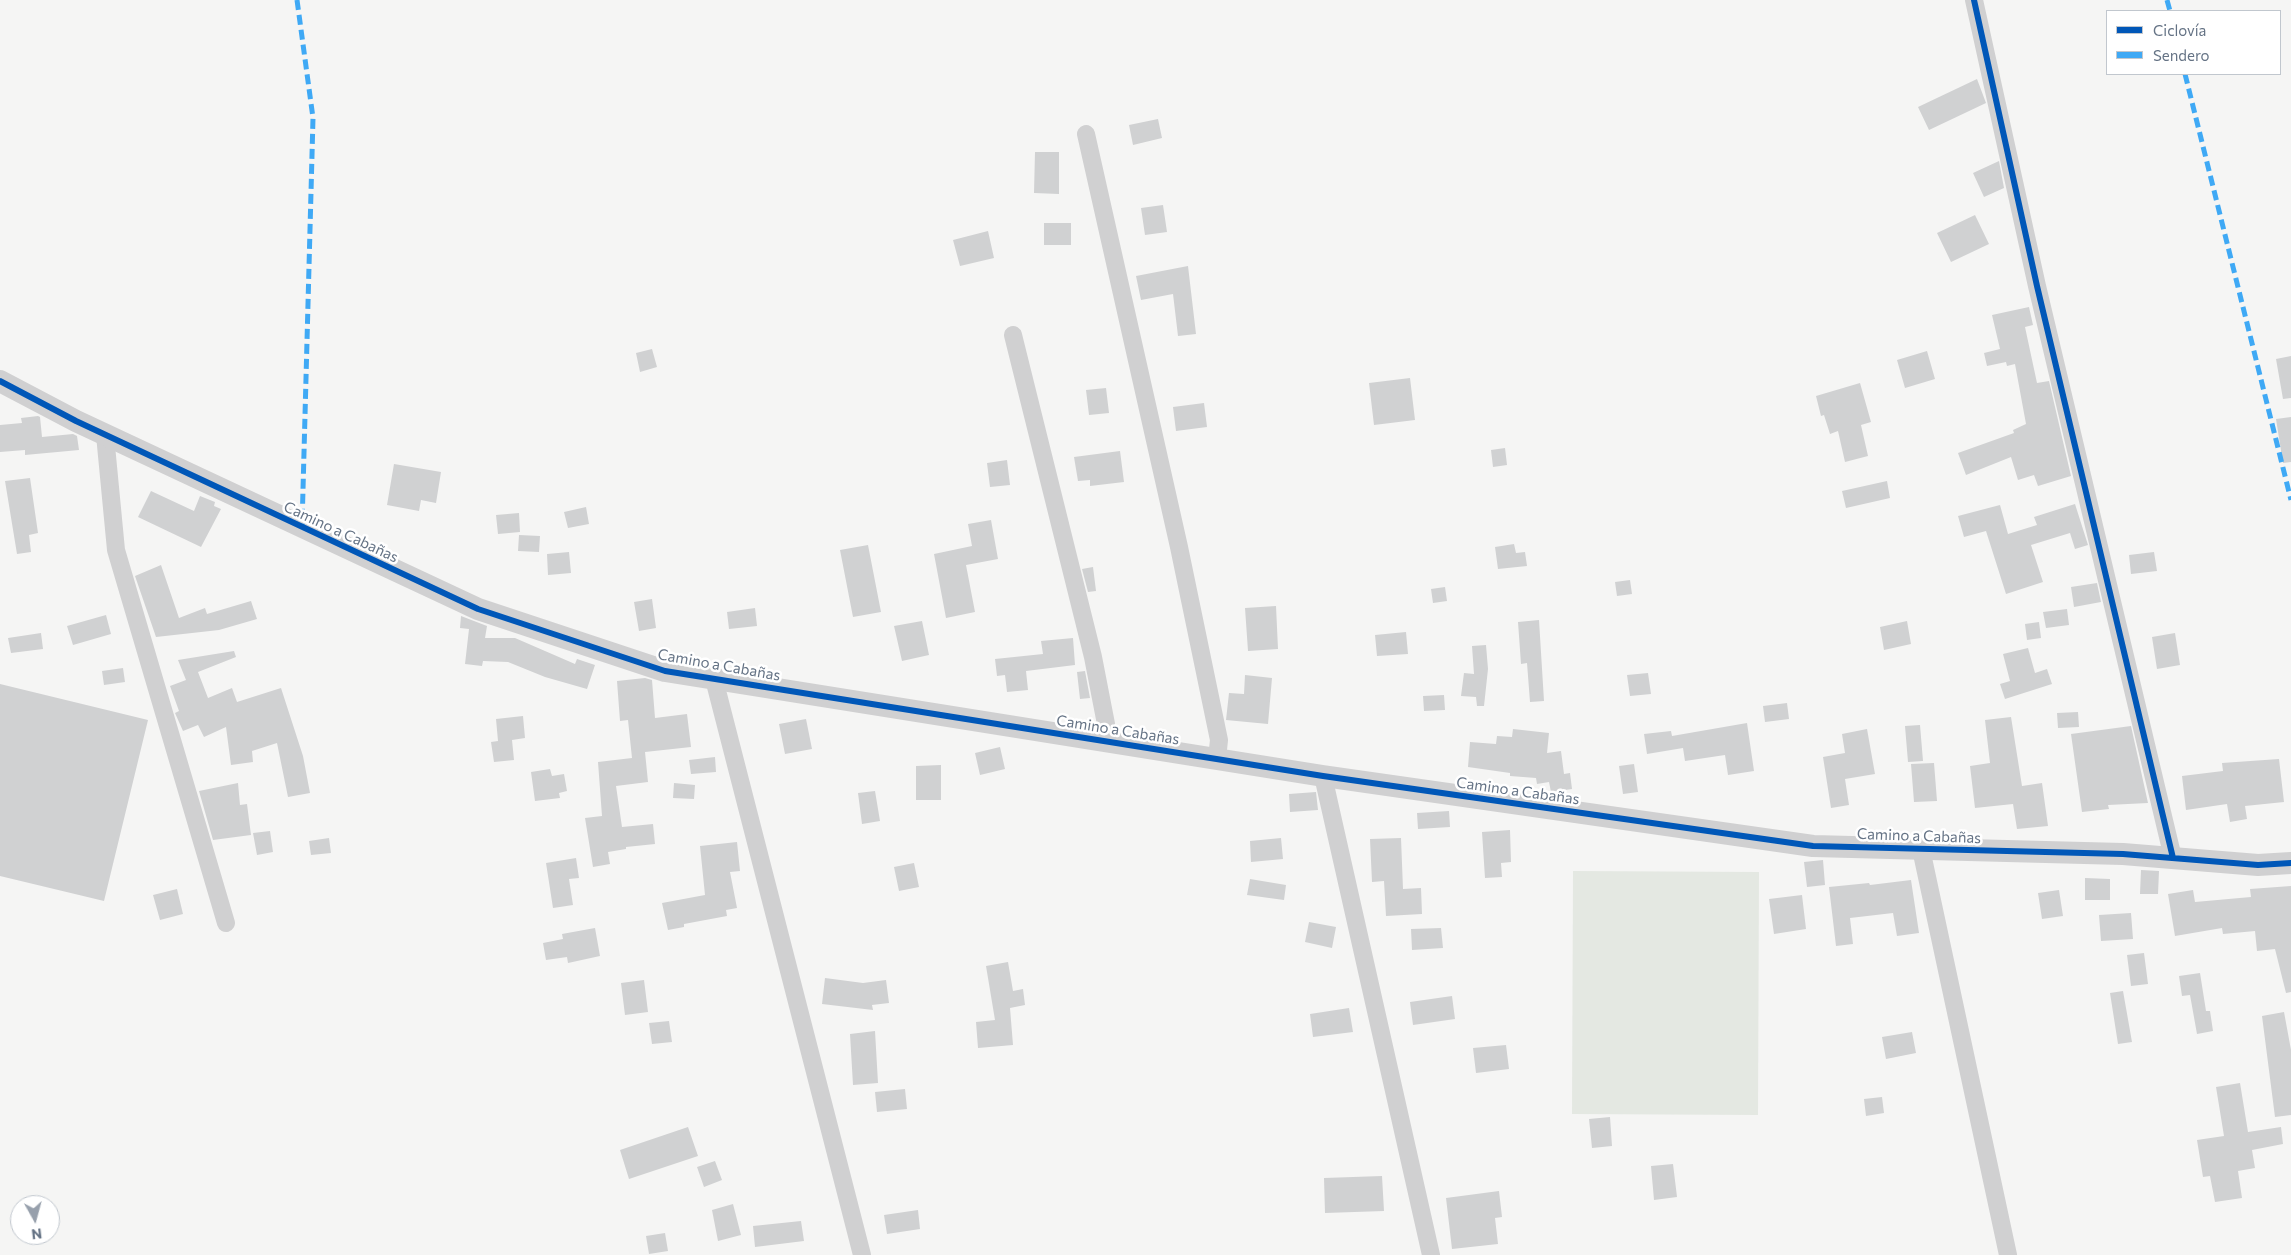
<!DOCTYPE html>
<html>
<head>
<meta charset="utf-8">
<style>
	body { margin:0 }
	#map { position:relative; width:2291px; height:1255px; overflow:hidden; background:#f5f5f4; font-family:Commissioner,sans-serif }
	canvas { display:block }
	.legend { position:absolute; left:2106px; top:10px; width:175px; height:65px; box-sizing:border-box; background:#fff; border:1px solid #c1c7ce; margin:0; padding:6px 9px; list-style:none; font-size:15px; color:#657385 }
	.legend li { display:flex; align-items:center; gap:10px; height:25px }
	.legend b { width:25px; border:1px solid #c1c7ce }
	.north { position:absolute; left:10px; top:1195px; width:50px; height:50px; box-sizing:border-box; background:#fff; border:1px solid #c1c7ce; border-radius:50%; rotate:173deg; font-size:14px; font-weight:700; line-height:20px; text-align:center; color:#657385 }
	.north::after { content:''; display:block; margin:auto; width:18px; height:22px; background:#97a0ac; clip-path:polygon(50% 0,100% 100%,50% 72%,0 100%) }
</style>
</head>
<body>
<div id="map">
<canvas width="2291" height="1255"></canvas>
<ul class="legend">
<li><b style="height:6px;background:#0057b8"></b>Ciclovía</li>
<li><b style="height:6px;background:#3fa9f5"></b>Sendero</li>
</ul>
<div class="north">N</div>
</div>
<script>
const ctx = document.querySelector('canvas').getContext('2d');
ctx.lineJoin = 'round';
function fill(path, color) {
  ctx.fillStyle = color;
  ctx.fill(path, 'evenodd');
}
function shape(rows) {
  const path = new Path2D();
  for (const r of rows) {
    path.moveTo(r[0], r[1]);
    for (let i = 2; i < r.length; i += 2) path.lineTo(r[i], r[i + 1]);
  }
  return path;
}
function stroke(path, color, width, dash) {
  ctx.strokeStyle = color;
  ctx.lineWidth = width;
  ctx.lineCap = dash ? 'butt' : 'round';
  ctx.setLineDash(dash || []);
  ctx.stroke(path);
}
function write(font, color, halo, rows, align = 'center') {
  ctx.font = font + ' Commissioner,sans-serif';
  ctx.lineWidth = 5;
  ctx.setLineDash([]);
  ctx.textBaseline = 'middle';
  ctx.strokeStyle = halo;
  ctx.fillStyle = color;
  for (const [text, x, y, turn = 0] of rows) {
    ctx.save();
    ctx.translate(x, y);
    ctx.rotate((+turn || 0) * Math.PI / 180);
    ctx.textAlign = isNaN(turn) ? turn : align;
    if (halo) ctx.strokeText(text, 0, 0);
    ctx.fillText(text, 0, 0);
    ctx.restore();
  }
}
fill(shape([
	[1573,871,1759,872,1758,1115,1572,1114]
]), '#e4e8e2');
fill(shape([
	[1977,79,1986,103,1929,130,1918,107],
	[1158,119,1162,138,1133,145,1129,125],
	[1035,152,1059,152,1059,194,1034,193],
	[1999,161,2004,188,1984,197,1973,173],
	[1163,205,1167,232,1145,235,1141,208],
	[1975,215,1989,244,1951,262,1937,233],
	[1044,223,1071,223,1071,245,1044,245],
	[988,231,994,258,960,266,953,240],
	[1188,266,1196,334,1178,336,1173,294,1141,300,1136,276],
	[2029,307,2033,325,2025,327,2037,383,2049,381,2071,476,2038,486,2034,475,2018,480,2011,457,1966,475,1958,453,2014,433,2013,430,2026,424,2015,364,2007,366,2006,362,1987,366,1984,353,2000,349,1992,315],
	[652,349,657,367,640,372,636,353],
	[1927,351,1935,379,1905,388,1897,360],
	[2291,356,2291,398,2283,399,2276,359],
	[1410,378,1415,420,1374,425,1369,383],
	[1860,383,1871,422,1861,425,1868,456,1845,462,1838,431,1830,434,1824,415,1821,416,1816,396],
	[1106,388,1109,413,1089,415,1086,390],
	[1204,403,1207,427,1176,431,1173,407],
	[38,416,40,417,42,437,73,434,77,436,79,450,25,455,25,450,0,452,0,425,22,423,21,418],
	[2291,417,2291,462,2283,463,2276,419],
	[1505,448,1507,465,1493,467,1491,450],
	[1120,451,1124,482,1090,486,1090,480,1078,481,1074,457],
	[1007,460,1010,485,990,487,987,463],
	[394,464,441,472,436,503,421,500,419,511,387,505],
	[30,478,38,533,29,535,31,552,17,554,5,481],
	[1887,481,1890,498,1846,508,1842,491],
	[151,491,194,511,200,496,215,502,214,506,221,509,201,547,138,517],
	[2075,504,2088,545,2075,549,2070,533,2031,545,2043,582,2006,594,1986,531,1964,537,1958,516,2000,505,2008,534,2037,525,2034,517],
	[586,507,589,524,568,528,564,512],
	[519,513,520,532,498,534,496,515],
	[991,520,998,559,966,565,975,612,946,618,934,554,972,546,968,524],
	[519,535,540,536,539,552,518,551],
	[1514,544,1516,553,1525,552,1527,566,1498,569,1495,547],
	[868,545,881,612,853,617,840,550],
	[569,552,571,573,548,575,547,554],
	[2154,552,2157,571,2131,574,2129,555],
	[161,565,179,618,205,608,207,614,251,601,257,619,219,630,156,637,135,576],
	[1093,567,1096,591,1088,592,1082,569],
	[1630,580,1632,594,1617,596,1615,582],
	[2097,583,2101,602,2074,607,2071,587],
	[1445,587,1447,601,1433,603,1431,589],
	[652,599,656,628,639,631,634,602],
	[1276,606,1278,649,1248,651,1245,608],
	[755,608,757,626,729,629,727,612],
	[2067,609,2069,625,2046,628,2043,612],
	[106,615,111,634,73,645,67,626],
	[461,616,487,626,485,638,515,638,575,664,577,659,595,665,587,689,545,677,508,662,483,661,482,666,465,664,469,629,460,628],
	[1539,620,1544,701,1530,702,1527,663,1521,664,1518,622],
	[922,621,929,655,902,661,894,626],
	[1907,621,1911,644,1884,650,1880,627],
	[2039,622,2041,638,2027,640,2025,624],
	[1406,632,1408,654,1377,656,1375,635],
	[41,633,43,649,11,653,8,638],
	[2175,633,2180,665,2157,669,2152,637],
	[1073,638,1075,665,1026,671,1028,690,1007,692,1005,675,997,676,995,659,1043,654,1041,641],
	[1486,645,1488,669,1484,706,1477,706,1476,697,1461,696,1464,673,1474,674,1472,646],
	[2028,648,2035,673,2047,669,2052,684,2005,699,2000,684,2010,681,2003,654],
	[234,651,236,657,198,672,208,698,232,688,237,702,281,688,303,756,310,793,288,797,277,743,252,751,253,762,231,765,226,727,204,737,198,725,183,731,175,713,179,711,170,686,186,680,178,660],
	[123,668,125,682,104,685,102,671],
	[1085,671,1090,698,1080,699,1077,672],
	[1648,673,1651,694,1630,696,1627,675],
	[1245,675,1272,678,1268,724,1226,720,1229,693,1244,694],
	[645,678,652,680,655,718,687,714,691,747,645,752,648,782,616,786,622,827,653,824,655,844,626,847,626,849,608,852,610,864,593,867,585,818,602,816,598,762,632,758,628,720,620,721,617,681],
	[0,684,148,720,104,901,0,876],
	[1444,695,1445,710,1424,711,1423,696],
	[1787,703,1789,719,1765,722,1763,706],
	[2078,712,2079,727,2058,728,2057,713],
	[523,716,525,738,512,740,514,760,494,762,491,742,498,741,496,719],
	[2011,717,2022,786,2042,783,2048,826,2017,829,2013,804,1975,808,1970,766,1990,763,1985,720],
	[806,719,812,749,785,754,779,724],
	[1747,723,1754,771,1728,775,1725,755,1685,761,1683,748,1647,754,1644,734,1671,731,1672,736],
	[1920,725,1923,761,1908,762,1905,726],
	[2131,726,2148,803,2108,805,2109,809,2082,812,2071,734],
	[1513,729,1549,733,1547,753,1561,751,1564,774,1570,773,1572,789,1551,792,1549,782,1537,784,1536,778,1510,776,1510,773,1468,767,1470,742,1496,744,1497,736,1512,737],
	[1867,729,1875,774,1845,779,1849,805,1831,808,1823,757,1845,753,1842,734],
	[1000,747,1005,769,980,775,975,753],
	[715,757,716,772,691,774,689,760],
	[2279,759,2284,802,2245,806,2247,819,2230,822,2227,804,2186,810,2182,776,2223,771,2222,763],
	[1934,763,1937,801,1914,802,1911,764],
	[1634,764,1638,792,1623,794,1619,766],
	[941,765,941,800,916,800,916,766],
	[550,769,552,776,564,774,567,791,559,793,560,798,535,801,531,772],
	[238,783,240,805,247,804,251,835,213,840,199,791],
	[674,783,695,785,694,799,673,798],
	[875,791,880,821,862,824,858,793],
	[1316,792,1318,810,1290,812,1289,794],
	[1449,811,1450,827,1418,829,1417,813],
	[1510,830,1511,862,1501,863,1502,877,1485,878,1482,832],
	[270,831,273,852,257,855,253,833],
	[329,838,331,853,311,855,309,841],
	[1281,838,1283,859,1251,862,1250,841],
	[1401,838,1403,889,1421,888,1422,914,1386,916,1384,881,1372,882,1370,839],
	[737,842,740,871,730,872,737,908,726,910,727,916,684,924,684,927,668,930,662,903,705,895,700,846],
	[576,858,579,878,569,879,573,905,553,908,546,863],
	[1823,860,1825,885,1807,887,1804,862],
	[914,863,919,887,899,891,894,867],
	[2141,870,2159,871,2158,894,2140,894],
	[2085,878,2110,879,2110,900,2085,900],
	[1250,879,1286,885,1284,900,1247,895],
	[1911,880,1919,933,1897,936,1893,913,1850,918,1853,944,1836,946,1829,887,1869,883,1870,885],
	[2291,886,2291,992,2286,993,2275,949,2257,951,2255,931,2223,934,2222,928,2175,936,2168,894,2193,890,2195,902,2251,897,2250,889],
	[177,889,183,914,160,920,153,895],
	[2059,890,2063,916,2042,919,2038,893],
	[1802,895,1806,929,1774,934,1769,899],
	[2131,913,2133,939,2101,941,2099,915],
	[1309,922,1336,927,1332,948,1305,942],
	[595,928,600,956,568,963,567,957,546,960,543,943,563,939,562,934],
	[1441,928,1443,948,1412,950,1411,929],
	[2144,953,2148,984,2131,986,2127,955],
	[1008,962,1013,991,1023,989,1025,1005,1010,1008,1013,1045,978,1048,976,1022,995,1020,986,966],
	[2200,973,2206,1011,2210,1011,2213,1031,2197,1034,2190,995,2182,996,2179,976],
	[825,978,863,983,886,980,889,1003,872,1005,873,1010,822,1004],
	[644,980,648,1012,625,1015,621,983],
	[2123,991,2132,1042,2118,1044,2110,993],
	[1452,996,1455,1019,1413,1025,1410,1002],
	[1349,1008,1353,1032,1313,1037,1310,1014],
	[2284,1012,2291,1050,2291,1115,2275,1117,2262,1016],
	[669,1021,672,1042,652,1044,649,1023],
	[875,1031,878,1083,853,1085,850,1034],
	[1912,1032,1916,1053,1886,1059,1882,1037],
	[1506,1045,1509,1069,1476,1073,1473,1048],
	[2240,1083,2248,1132,2281,1127,2283,1144,2252,1150,2255,1168,2238,1171,2242,1198,2215,1202,2210,1176,2203,1177,2197,1140,2224,1136,2216,1087],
	[905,1089,907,1109,877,1112,875,1092],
	[1882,1097,1884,1113,1866,1116,1864,1099],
	[1610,1117,1612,1146,1592,1148,1589,1119],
	[688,1127,698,1156,629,1179,620,1150],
	[715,1161,722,1180,704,1187,697,1167],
	[1673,1164,1677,1197,1654,1200,1651,1166],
	[1382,1176,1384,1211,1325,1213,1324,1178],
	[1499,1191,1502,1217,1495,1218,1498,1244,1452,1249,1446,1198],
	[733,1204,741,1235,718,1241,712,1210],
	[918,1210,920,1229,887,1234,884,1215],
	[801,1221,804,1241,755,1247,753,1226],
	[665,1233,668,1251,649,1254,646,1236]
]), '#d0d1d2');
stroke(shape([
	[1974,0,2037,286,2173,858],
	[1086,134,1179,547,1219,740,1217,759],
	[1013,335,1093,657,1106,724,1106,741],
	[105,435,116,550,226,923],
	[714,679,862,1255],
	[1323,776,1431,1255],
	[1921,849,2008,1255]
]), '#d0d0d1', 18);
stroke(shape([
	[0,381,76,421,478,609,665,671,1323,776,1813,846,2123,854,2258,865,2291,863]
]), '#d0d0d1', 22);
stroke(shape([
	[297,0,313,118,302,527],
	[2167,0,2170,11],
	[2185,74,2291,500]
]), '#3fa9f5', 5, [10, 5]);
stroke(shape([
	[1974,0,2037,286,2173,858],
	[0,381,76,421,478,609,665,671,1323,776,1813,846,2123,854,2258,865,2291,863]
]), '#0057b8', 6);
write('15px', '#657385', '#fff', [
	["Camino a Cabañas",341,532,25],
	["Camino a Cabañas",719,665,10],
	["Camino a Cabañas",1118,730,9],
	["Camino a Cabañas",1518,791,8],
	["Camino a Cabañas",1919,836,2]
]);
</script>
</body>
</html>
